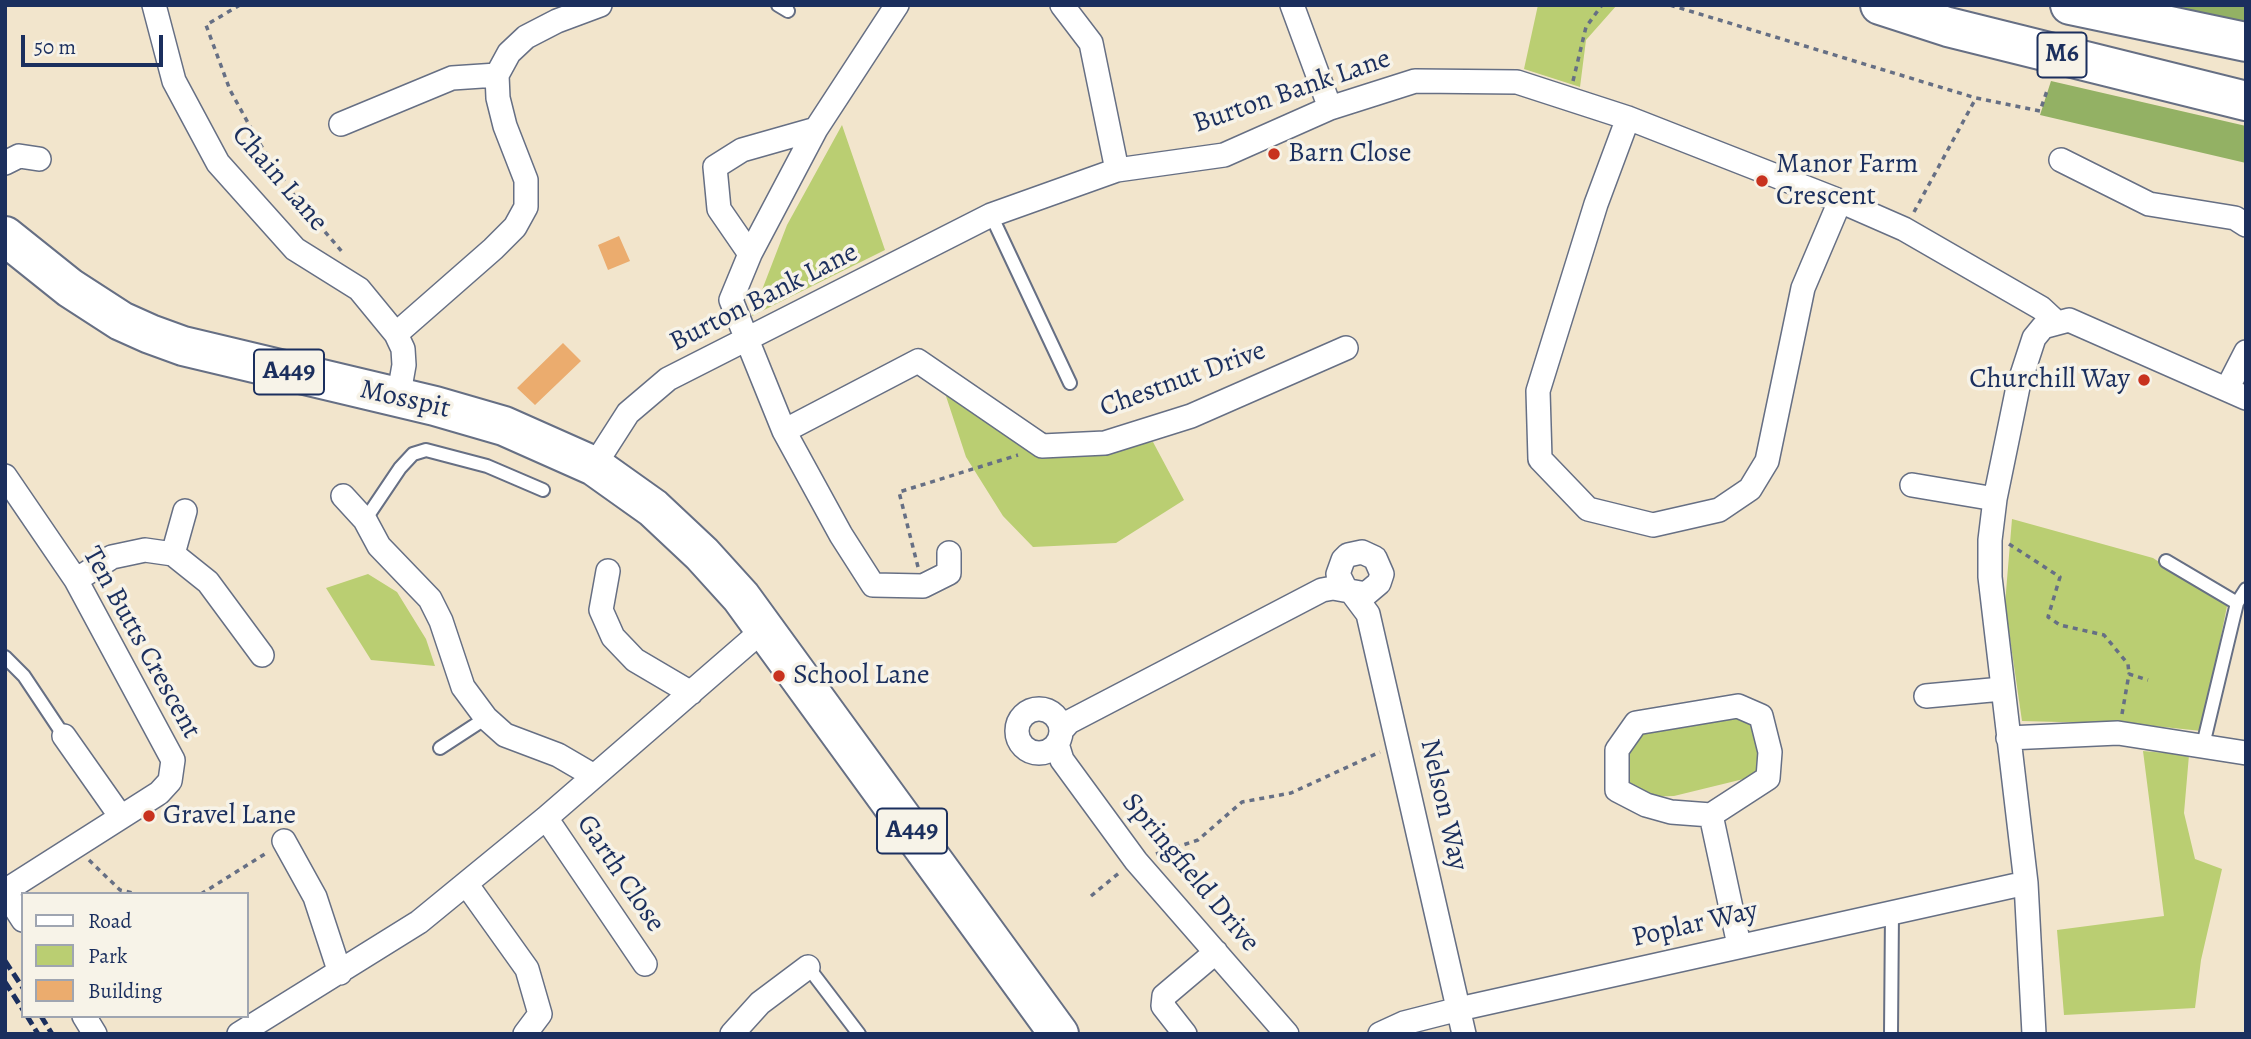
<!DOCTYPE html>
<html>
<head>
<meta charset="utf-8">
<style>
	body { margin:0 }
	#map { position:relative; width:2251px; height:1039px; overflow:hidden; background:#f2e5cc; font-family:Alegreya,serif }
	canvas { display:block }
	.frame { position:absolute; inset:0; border:7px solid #1b2f5e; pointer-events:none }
	.legend { position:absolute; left:21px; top:892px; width:228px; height:126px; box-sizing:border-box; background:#f7f3e8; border:2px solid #9fa5b1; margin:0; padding:9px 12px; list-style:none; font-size:21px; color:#1b2f5e }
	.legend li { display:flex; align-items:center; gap:14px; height:35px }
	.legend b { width:35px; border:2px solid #9fa5b1 }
	.scale { position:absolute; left:21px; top:35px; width:142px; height:32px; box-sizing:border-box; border:4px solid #1b2f5e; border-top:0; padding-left:9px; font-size:21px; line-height:24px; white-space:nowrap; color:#1b2f5e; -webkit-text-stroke:5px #f7f3e8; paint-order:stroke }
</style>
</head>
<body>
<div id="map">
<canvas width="2251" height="1039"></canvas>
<div class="frame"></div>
<ul class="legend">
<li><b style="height:9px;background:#fff"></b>Road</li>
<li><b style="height:19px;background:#bace72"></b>Park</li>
<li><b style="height:19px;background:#ebac6e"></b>Building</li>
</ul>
<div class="scale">50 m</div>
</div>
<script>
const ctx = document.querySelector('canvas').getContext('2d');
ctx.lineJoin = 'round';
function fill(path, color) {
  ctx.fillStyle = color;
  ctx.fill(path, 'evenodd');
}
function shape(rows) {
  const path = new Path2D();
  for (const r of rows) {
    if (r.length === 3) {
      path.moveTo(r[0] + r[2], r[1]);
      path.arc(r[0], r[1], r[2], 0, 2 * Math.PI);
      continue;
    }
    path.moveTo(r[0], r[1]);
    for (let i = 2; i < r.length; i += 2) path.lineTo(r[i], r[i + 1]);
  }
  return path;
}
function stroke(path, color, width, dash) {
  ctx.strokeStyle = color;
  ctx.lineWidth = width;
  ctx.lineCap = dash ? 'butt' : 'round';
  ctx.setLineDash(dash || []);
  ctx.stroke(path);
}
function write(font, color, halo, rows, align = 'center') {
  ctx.font = font + ' Alegreya,serif';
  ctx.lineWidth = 7;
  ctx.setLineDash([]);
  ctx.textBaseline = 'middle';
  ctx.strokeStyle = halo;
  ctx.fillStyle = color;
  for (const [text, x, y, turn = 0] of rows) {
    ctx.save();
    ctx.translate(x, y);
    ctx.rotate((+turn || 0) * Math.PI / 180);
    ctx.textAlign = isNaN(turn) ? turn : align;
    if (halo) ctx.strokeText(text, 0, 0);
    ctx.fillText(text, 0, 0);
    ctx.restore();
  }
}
fill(shape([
	[1538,5,1617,5,1586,40,1580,87,1524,69],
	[842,125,885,250,752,316,787,225],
	[942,384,1068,456,1153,442,1184,500,1116,543,1033,547,1003,516,966,457],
	[2012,519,2153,558,2227,606,2202,731,2134,724,2022,721,2005,604],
	[368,574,397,592,426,639,435,666,371,660,326,588],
	[1738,706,1757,723,1760,775,1674,796,1640,797,1624,788,1625,756,1638,731],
	[2143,751,2189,755,2184,813,2195,859,2222,869,2201,960,2195,1008,2064,1015,2057,930,2164,916]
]), '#bace72');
fill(shape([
	[2153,5,2246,5,2246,25],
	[2051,81,2246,126,2246,163,2040,115]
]), '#93b164');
fill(shape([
	[619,236,630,261,608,270,598,245],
	[563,343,581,361,535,405,517,388]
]), '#ebac6e');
const service = shape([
	[778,5,788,11],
	[991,215,1070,383],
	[365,520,400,468,413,454,426,450,487,466,543,490],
	[2166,561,2237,603,2246,589],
	[5,657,24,676,64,736],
	[2203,745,2237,603],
	[440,748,486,718],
	[808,967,859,1034],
	[1891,1034,1892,911]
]);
const minor = shape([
	[154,5,174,81,218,163,295,249,359,289,396,334,403,349,404,365,398,399],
	[897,5,816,129,750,254,731,300,784,431,841,535,873,585,923,586,949,573,949,553],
	[1062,5,1091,43,1117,170],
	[1292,5,1330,108],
	[1628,118,1596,204,1538,391,1540,459,1588,509,1653,525,1719,510,1750,489,1767,461,1803,288,1840,201],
	[341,124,452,78,497,75],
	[2061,160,2149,204,2235,218,2246,225],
	[5,163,19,156,39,159],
	[750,254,719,209,715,167,742,150,816,129],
	[396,334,493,249,515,227,526,207,526,180,505,126,498,98,497,75,509,53,526,37,557,21,600,5],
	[2227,389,2246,352],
	[784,431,918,361,1042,446,1105,443,1191,416,1346,348],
	[594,466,628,413,668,379,991,215,1117,170,1224,155,1330,108,1415,81,1517,82,1628,118,1840,201,1904,229,2041,308,2055,321],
	[5,476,76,580,173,760,170,781,159,793,5,891],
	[1912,485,1995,499],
	[343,496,365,520,379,546,430,599,441,621,463,687,486,718,505,735,558,755,594,776],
	[173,554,185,511],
	[608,571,601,610,613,637,635,660,691,693],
	[76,580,112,557,145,550,173,554,208,582,262,655],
	[1353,594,1368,614,1464,1034],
	[1926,696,2002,689],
	[1039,731,22],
	[1062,730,1069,722,1322,590,1333,588,1366,594,1379,583,1382,574,1375,558,1362,552,1348,555,1343,560,1338,574,1346,590],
	[64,736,121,817],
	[2008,738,2118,733,2246,753],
	[1057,744,1062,760,1136,861,1287,1034],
	[1711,815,1671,812,1646,805,1617,790,1617,750,1636,723,1738,706,1761,716,1770,752,1768,778,1711,815,1739,945],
	[546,818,645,964],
	[284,841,315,897,340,973],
	[467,885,527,969,540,1014,525,1034],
	[5,892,23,920],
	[84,1016,95,1034],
	[239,1034,419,922,546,818,764,629],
	[732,1034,760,1003,808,967],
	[1185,1034,1163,1006,1164,996,1216,952],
	[1380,1034,1404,1023,1459,1009,2026,883],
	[2034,1034,2026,883,1990,577,1990,540,1995,499,2018,387,2034,338,2043,327,2069,320,2246,398]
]);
const trunk = shape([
	[5,236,70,288,121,321,150,334,183,346,435,406,504,426,594,466,653,508,702,554,741,597,1059,1034]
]);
const motorway = shape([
	[1880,5,1948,27,2246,101],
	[2070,5,2246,42]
]);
stroke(service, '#666f84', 16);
stroke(minor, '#666f84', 26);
stroke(trunk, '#666f84', 42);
stroke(motorway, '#666f84', 42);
stroke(shape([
	[240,5,206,25,230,90,258,141,296,198,344,254],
	[1670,5,1976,98],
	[1573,81,1586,27,1602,5],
	[1914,212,1976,98,2040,111,2048,88],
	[2009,544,2060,577,2048,617,2060,625,2104,635,2128,664,2129,674],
	[918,567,899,492,1018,455],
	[2122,714,2129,674,2148,680],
	[1156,854,1198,840,1242,802,1291,793,1380,752],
	[89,860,120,890,137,894],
	[201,894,268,852],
	[1091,896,1119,873]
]), '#666f84', 3.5, [5, 5]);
stroke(service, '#fff', 12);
stroke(minor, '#fff', 23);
stroke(trunk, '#fff', 38);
stroke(motorway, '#fff', 38);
stroke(shape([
	[5,961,23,988],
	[5,982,23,1010],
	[27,1016,38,1034],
	[41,1016,52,1034]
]), '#1b2f5e', 5, [10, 5]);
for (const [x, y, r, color] of [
	[1274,154,7,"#c8321e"],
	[1762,181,7,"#c8321e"],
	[2144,380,7,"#c8321e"],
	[779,676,7,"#c8321e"],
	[149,816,7,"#c8321e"]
]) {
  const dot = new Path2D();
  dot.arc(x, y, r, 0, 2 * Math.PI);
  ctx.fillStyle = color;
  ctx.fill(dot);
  stroke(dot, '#f7f3e8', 2.5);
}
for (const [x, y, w] of [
	[2062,55,49],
	[289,372,70],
	[912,831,70]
]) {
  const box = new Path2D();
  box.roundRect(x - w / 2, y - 22.5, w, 45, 5);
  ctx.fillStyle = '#f7f3e8';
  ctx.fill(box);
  stroke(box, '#1b2f5e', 2);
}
write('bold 26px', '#1b2f5e', null, [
	["M6",2062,55],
	["A449",289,372],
	["A449",912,831]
]);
write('28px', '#1b2f5e', '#f7f3e8', [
	["Burton Bank Lane",1292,92,-19],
	["Chain Lane",279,179,49],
	["Burton Bank Lane",764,298,-27],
	["Chestnut Drive",1183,380,-20],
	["Mosspit",405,400,13],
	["Ten Butts Crescent",141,643,61],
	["Nelson Way",1443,805,77],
	["Springfield Drive",1190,873,50],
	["Garth Close",620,874,56],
	["Poplar Way",1695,925,-13]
]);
write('28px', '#1b2f5e', '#f7f3e8', [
	["Barn Close",1288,154],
	["Manor Farm",1776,165],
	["Crescent",1776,197],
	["Churchill Way",2130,380,"right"],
	["School Lane",793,676],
	["Gravel Lane",163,816]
], 'left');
</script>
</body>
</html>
